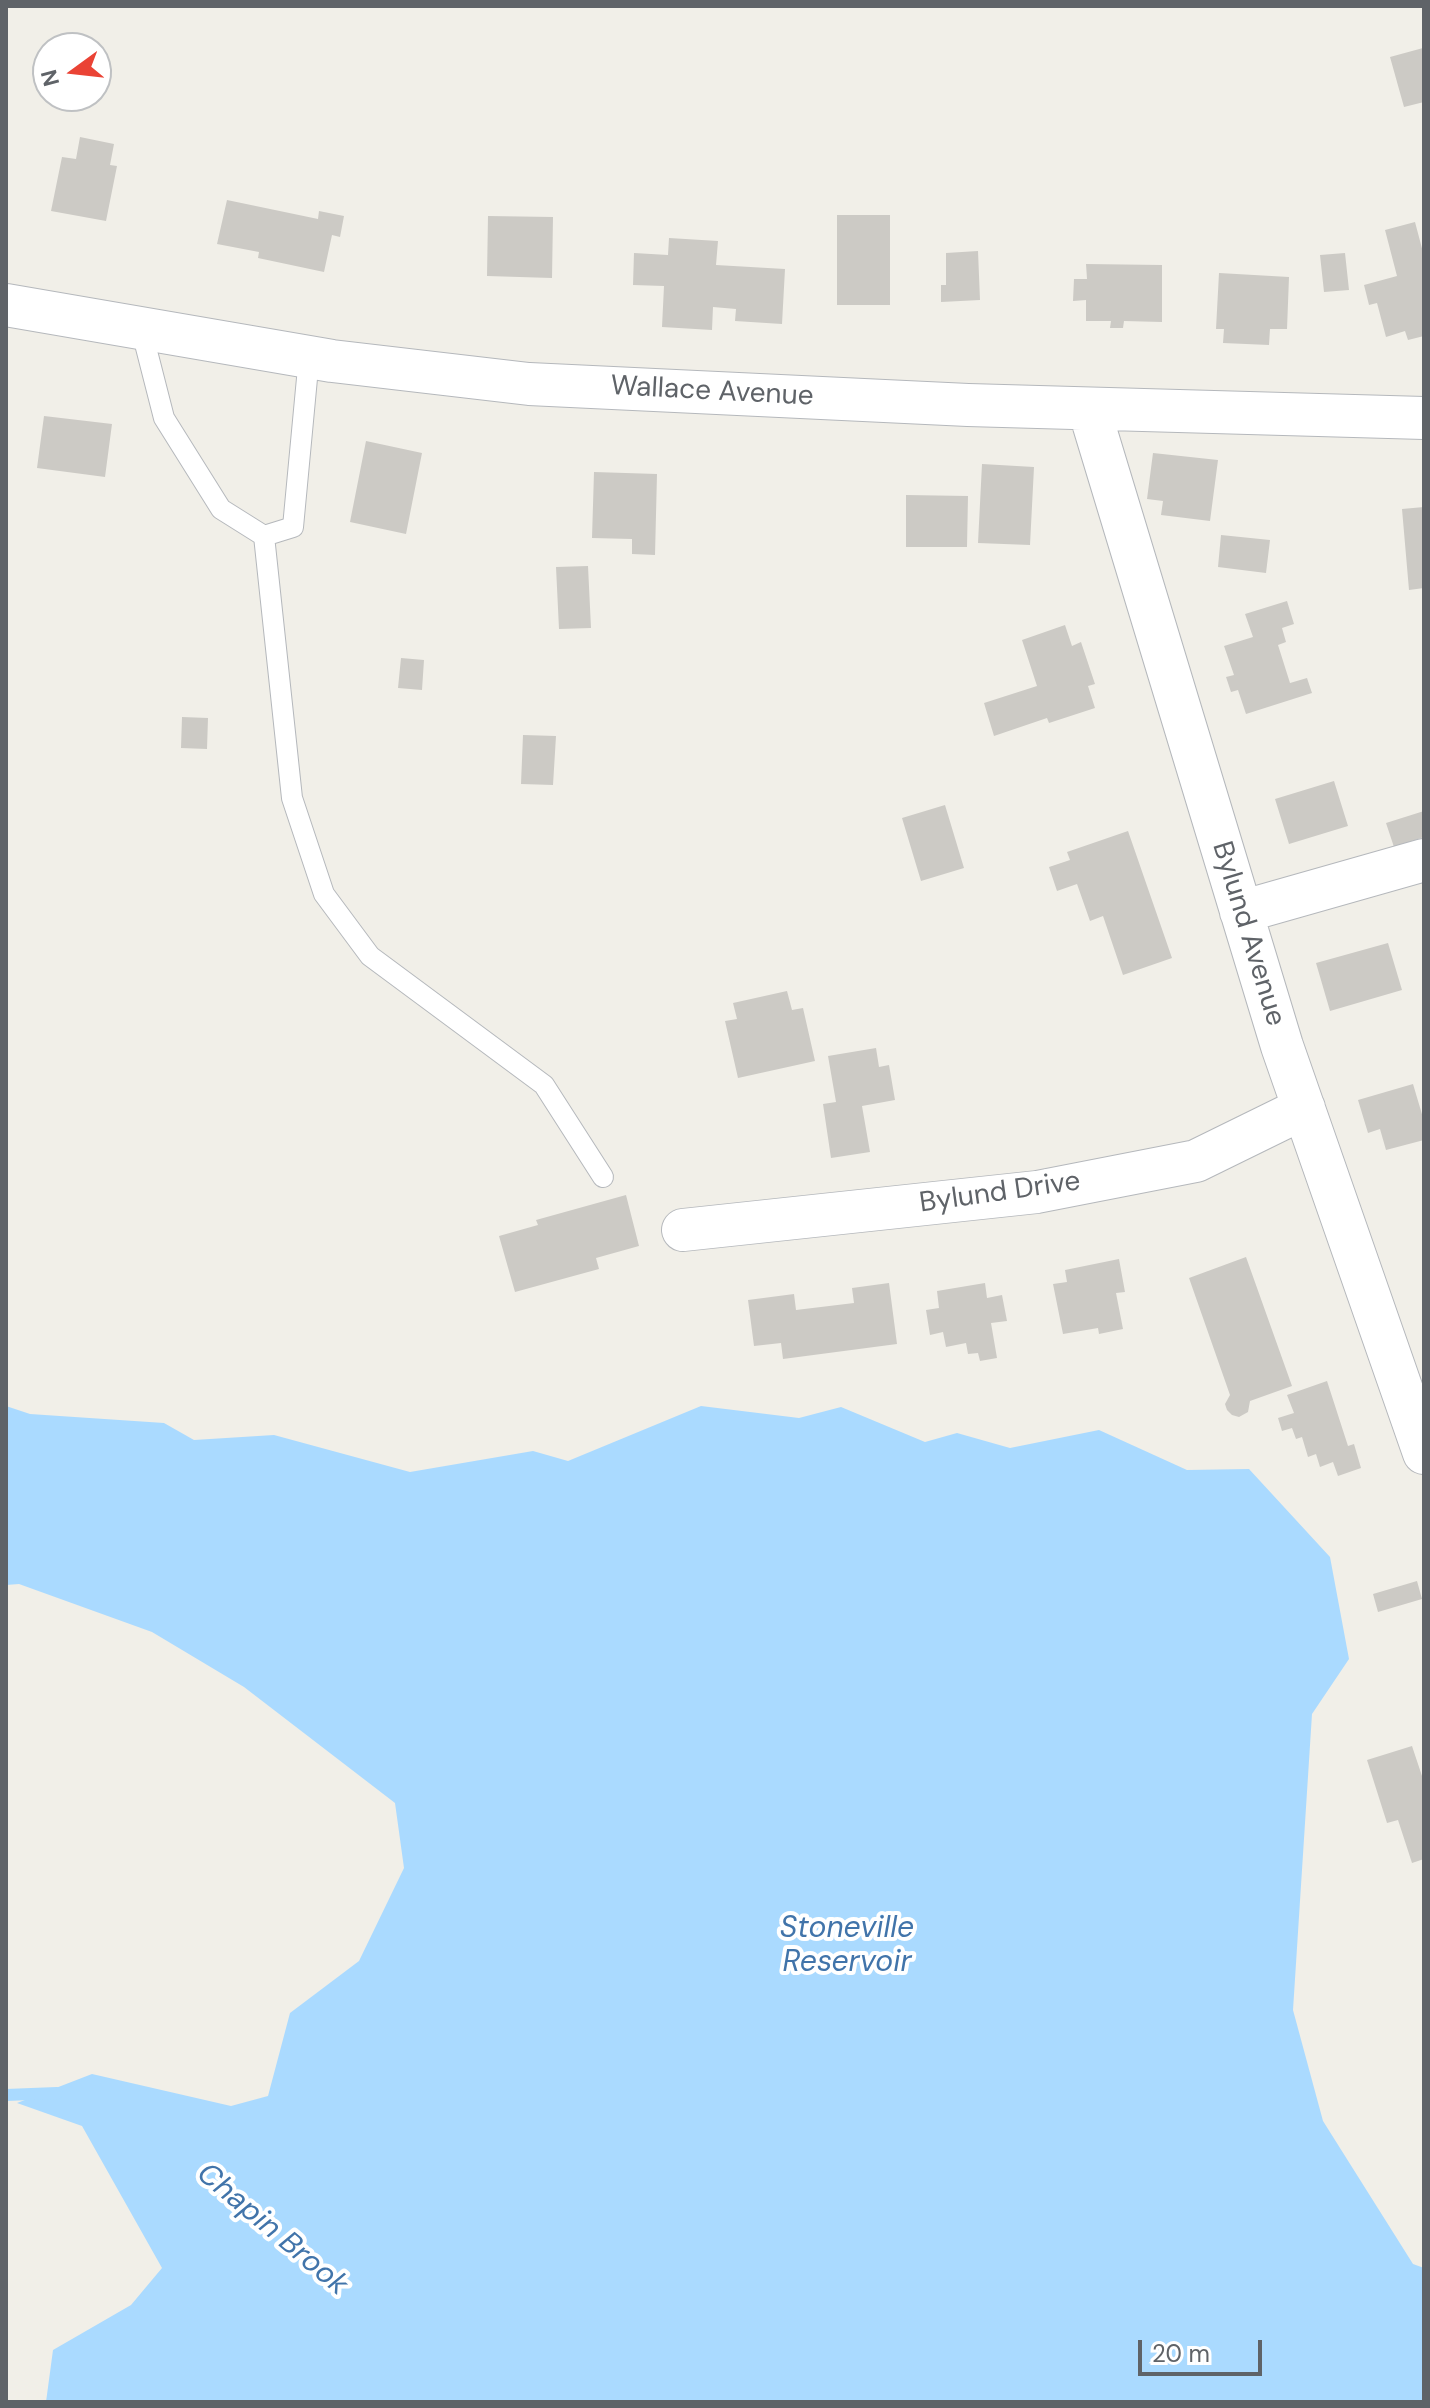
<!DOCTYPE html>
<html>
<head>
<meta charset="utf-8">
<style>
	body { margin:0 }
	#map { position:relative; width:1430px; height:2408px; overflow:hidden; background:#f1efe8; font-family:"DM Sans",sans-serif }
	canvas { display:block }
	.frame { position:absolute; inset:0; border:8px solid #5f6368; pointer-events:none }
	.north { position:absolute; left:32px; top:32px; width:80px; height:80px; box-sizing:border-box; background:#fff; border:2px solid #bfc1c3; border-radius:50%; rotate:255deg; font-size:22px; font-weight:700; line-height:32px; text-align:center; color:#5f6368 }
	.north::after { content:''; display:block; margin:auto; width:28px; height:36px; background:#ea4335; clip-path:polygon(50% 0,100% 100%,50% 72%,0 100%) }
	.scale { position:absolute; left:1138px; top:2340px; width:124px; height:36px; box-sizing:border-box; border:4px solid #5f6368; border-top:0; padding-left:10px; font-size:24px; line-height:28px; white-space:nowrap; color:#5f6368; -webkit-text-stroke:6px #fff; paint-order:stroke }
</style>
</head>
<body>
<div id="map">
<canvas width="1430" height="2408"></canvas>
<div class="frame"></div>
<div class="north">N</div>
<div class="scale">20 m</div>
</div>
<script>
const ctx = document.querySelector('canvas').getContext('2d');
ctx.lineJoin = 'round';
function fill(path, color) {
  ctx.fillStyle = color;
  ctx.fill(path, 'evenodd');
}
function shape(rows) {
  const path = new Path2D();
  for (const r of rows) {
    path.moveTo(r[0], r[1]);
    for (let i = 2; i < r.length; i += 2) path.lineTo(r[i], r[i + 1]);
  }
  return path;
}
function stroke(path, color, width, dash) {
  ctx.strokeStyle = color;
  ctx.lineWidth = width;
  ctx.lineCap = dash ? 'butt' : 'round';
  ctx.setLineDash(dash || []);
  ctx.stroke(path);
}
function write(font, color, halo, rows, align = 'center') {
  ctx.font = font + ' "DM Sans",sans-serif';
  ctx.lineWidth = 8;
  ctx.setLineDash([]);
  ctx.textBaseline = 'middle';
  ctx.strokeStyle = halo;
  ctx.fillStyle = color;
  for (const [text, x, y, turn = 0] of rows) {
    ctx.save();
    ctx.translate(x, y);
    ctx.rotate((+turn || 0) * Math.PI / 180);
    ctx.textAlign = isNaN(turn) ? turn : align;
    if (halo) ctx.strokeText(text, 0, 0);
    ctx.fillText(text, 0, 0);
    ctx.restore();
  }
}
fill(shape([
	[6,1406,30,1414,164,1423,194,1440,274,1435,410,1472,533,1451,568,1461,701,1406,799,1418,841,1407,925,1442,957,1433,1010,1448,1099,1430,1187,1470,1249,1469,1330,1557,1349,1659,1312,1714,1293,2010,1323,2121,1413,2264,1424,2268,1424,2402,46,2402,53,2350,131,2305,162,2268,82,2126,17,2103,92,2074,231,2106,268,2096,290,2013,359,1961,404,1868,395,1803,244,1687,152,1632,19,1584,6,1585]
]), '#aadaff');
stroke(shape([
	[6,2095,57,2093]
]), '#aadaff', 12);
fill(shape([
	[1423,48,1424,102,1404,107,1390,57],
	[80,137,114,144,110,165,117,166,106,221,51,211,62,157,76,159],
	[227,200,318,219,319,211,344,216,340,237,332,235,324,272,258,258,259,252,217,244],
	[837,215,890,215,890,305,837,305],
	[488,216,553,217,552,278,487,276],
	[1415,222,1424,256,1424,336,1408,340,1405,331,1386,337,1377,303,1369,305,1364,285,1397,276,1385,230],
	[669,238,718,241,716,265,785,269,782,324,735,321,736,309,713,307,712,330,662,327,664,286,633,285,634,253,668,255],
	[978,251,980,300,941,302,941,285,946,285,946,253],
	[1345,253,1349,290,1324,292,1320,255],
	[1086,264,1162,265,1162,322,1124,321,1123,328,1110,328,1111,321,1086,321,1086,300,1073,301,1074,279,1087,279],
	[1219,273,1289,277,1287,329,1270,329,1269,345,1223,343,1224,329,1216,329],
	[44,416,112,424,105,477,37,468],
	[366,441,422,453,406,534,350,522],
	[1153,453,1218,460,1210,521,1161,515,1163,501,1147,499],
	[982,464,1034,467,1030,545,978,543],
	[594,472,657,474,655,555,632,554,632,539,592,538],
	[906,495,968,496,967,547,906,547],
	[1424,507,1424,588,1409,590,1402,509],
	[1221,535,1270,540,1266,573,1218,567],
	[588,566,591,628,559,629,556,567],
	[1287,601,1294,624,1282,628,1286,642,1278,645,1290,683,1307,678,1312,693,1246,714,1238,690,1231,692,1226,677,1234,675,1224,646,1253,637,1245,614],
	[1065,625,1072,646,1081,642,1095,684,1088,686,1095,708,1049,723,1047,718,994,736,984,703,1037,686,1022,640],
	[401,658,424,660,422,690,398,688],
	[182,717,208,718,207,749,181,748],
	[523,735,556,736,553,785,521,784],
	[1334,781,1348,826,1289,844,1275,799],
	[945,805,964,868,921,881,902,818],
	[1424,811,1424,837,1394,847,1386,823],
	[1128,831,1172,958,1123,975,1103,916,1090,921,1077,884,1057,891,1049,867,1070,860,1067,852],
	[1388,943,1402,990,1330,1011,1316,963],
	[787,991,792,1010,803,1008,815,1061,738,1078,725,1021,737,1019,733,1003],
	[876,1048,879,1067,889,1065,895,1100,862,1106,870,1152,831,1158,823,1104,836,1102,828,1056],
	[1413,1084,1424,1121,1424,1140,1386,1150,1380,1129,1368,1133,1358,1100],
	[626,1195,639,1246,596,1258,599,1269,515,1292,499,1236,538,1225,536,1220],
	[1246,1257,1292,1386,1250,1401,1248,1412,1239,1417,1232,1415,1227,1410,1225,1404,1230,1395,1189,1278],
	[1119,1259,1125,1292,1116,1293,1123,1329,1099,1334,1098,1328,1063,1334,1053,1284,1067,1282,1065,1270],
	[889,1283,897,1344,783,1359,781,1343,754,1346,748,1300,794,1294,796,1310,854,1303,852,1288],
	[985,1283,987,1298,1002,1295,1007,1321,991,1323,997,1358,980,1361,978,1353,968,1354,966,1343,946,1347,943,1332,930,1335,926,1310,939,1308,937,1291],
	[1327,1381,1348,1446,1354,1444,1361,1468,1338,1476,1333,1462,1320,1467,1316,1454,1308,1457,1302,1437,1296,1439,1292,1428,1282,1431,1278,1418,1294,1413,1287,1395],
	[1417,1581,1422,1599,1378,1612,1373,1594],
	[1412,1746,1424,1782,1424,1859,1412,1863,1398,1820,1387,1823,1367,1760]
]), '#cccac5');
const service = shape([
	[141,328,164,418,221,509,264,536,293,527,309,357],
	[264,536,292,798,324,894,370,956,544,1085,603,1177]
]);
const minor = shape([
	[6,305,332,361,529,384,968,405,1424,418],
	[1089,409,1282,1046,1424,1453],
	[1241,912,1424,860],
	[683,1230,1037,1192,1196,1161,1304,1108]
]);
stroke(service, '#b5b8bc', 22);
stroke(minor, '#b5b8bc', 44);
stroke(service, '#fff', 20);
stroke(minor, '#fff', 42);
write('28px', '#5f6368', '#fff', [
	["Wallace Avenue",712,392,3],
	["Bylund Avenue",1248,934,73],
	["Bylund Drive",1000,1193,-8]
]);
write('italic 30px', '#4174aa', '#fff', [
	["Stoneville",847,1929],
	["Reservoir",847,1963],
	["Chapin Brook",272,2230,40]
]);
</script>
</body>
</html>
